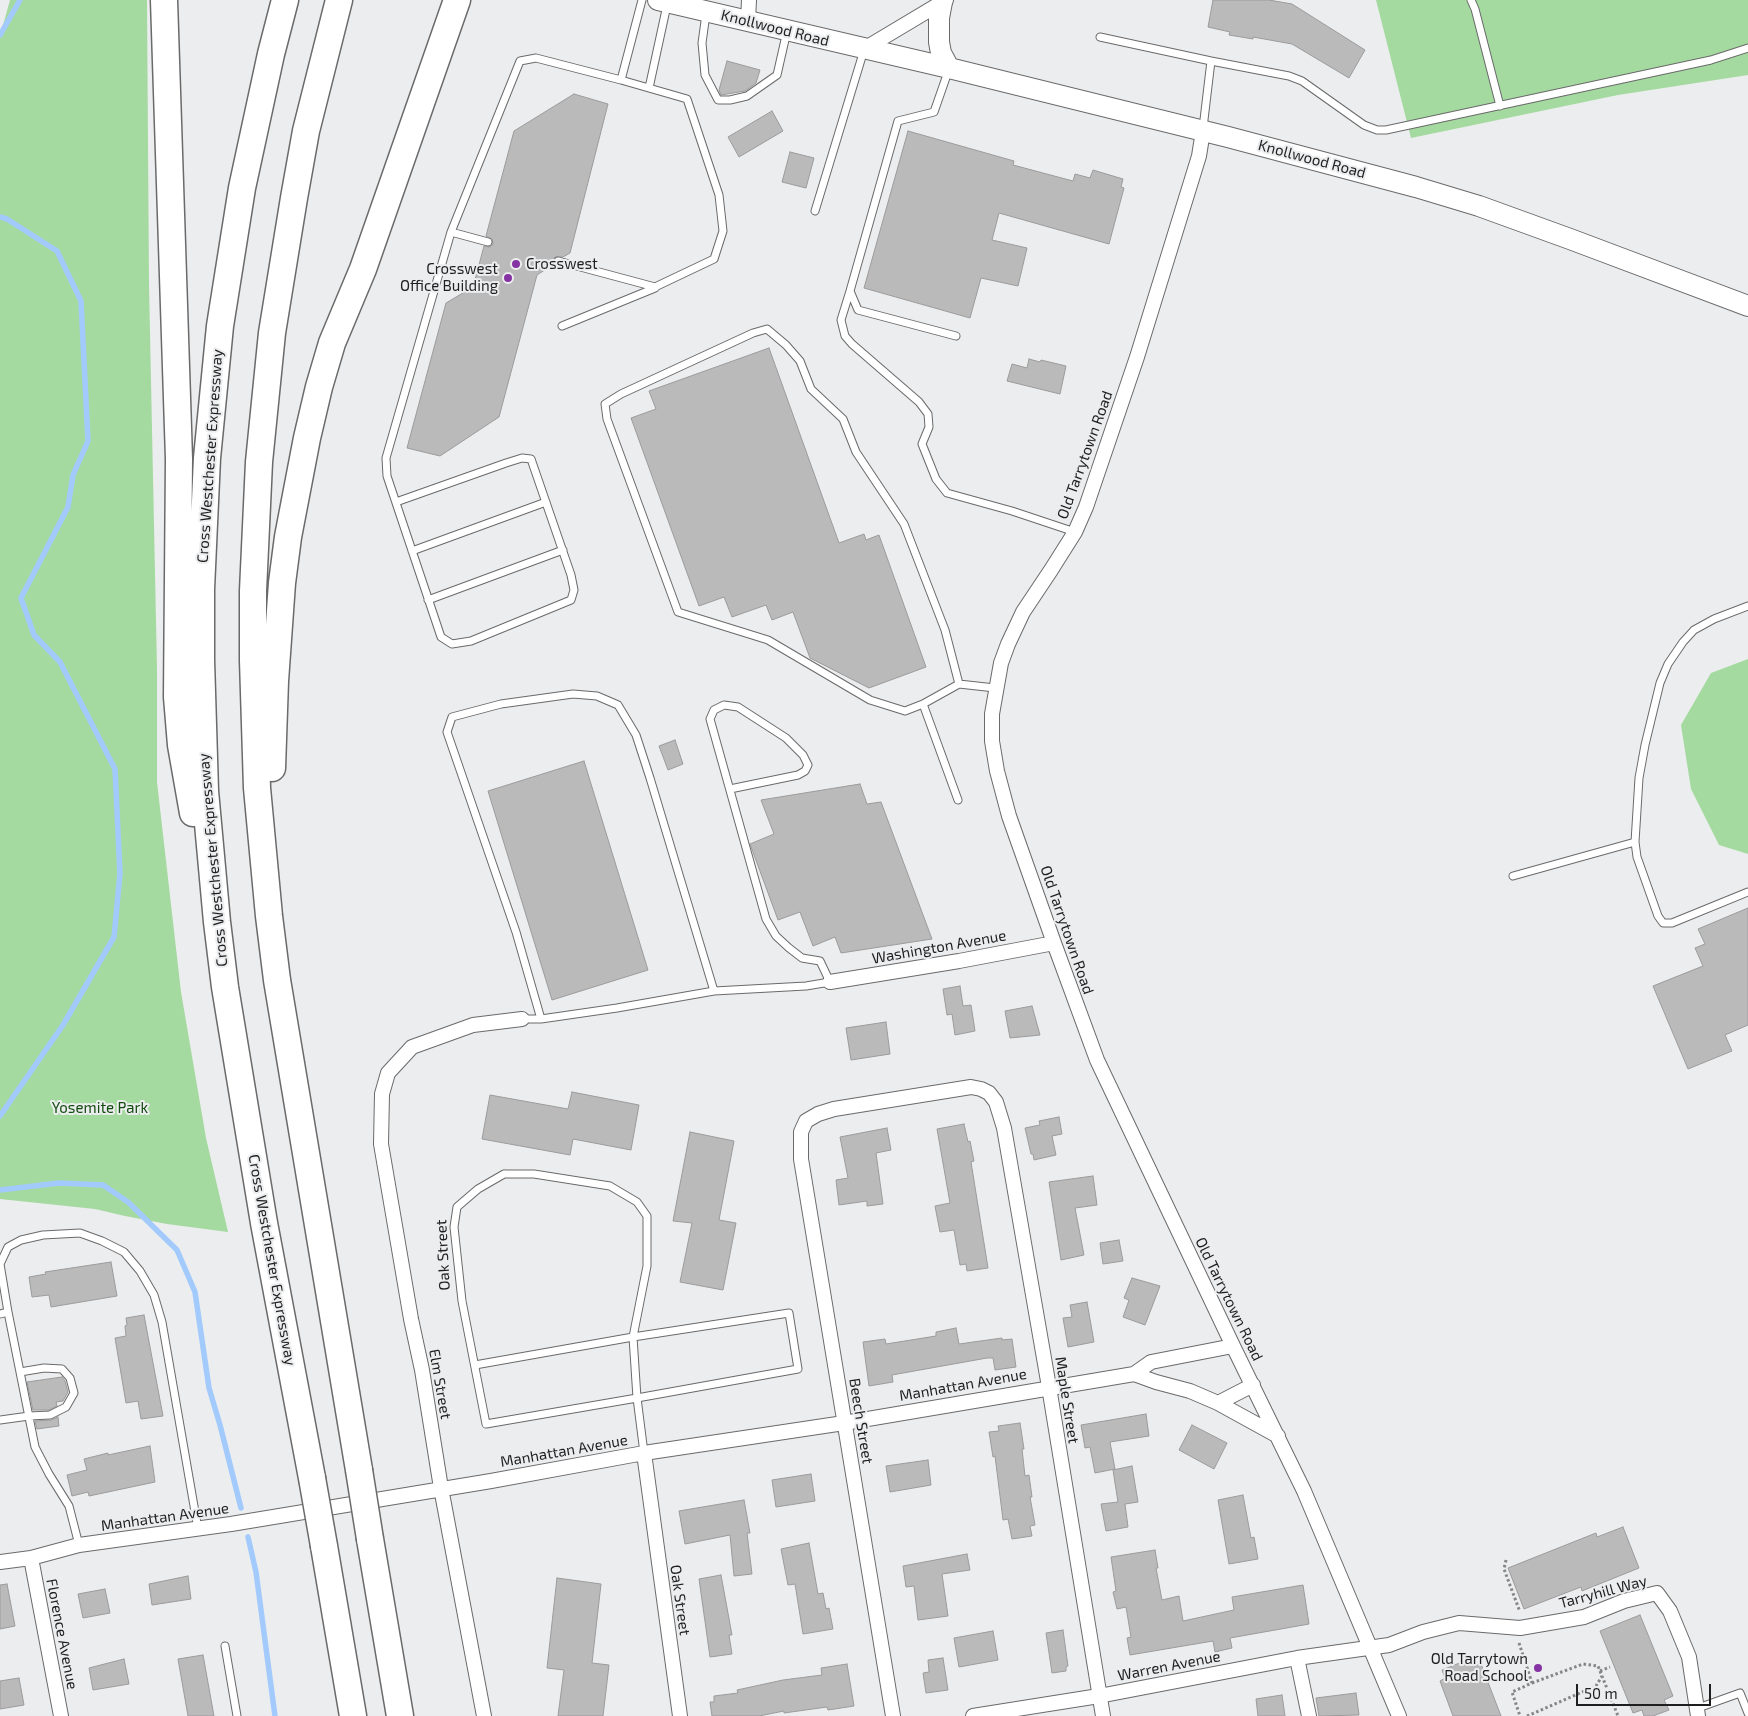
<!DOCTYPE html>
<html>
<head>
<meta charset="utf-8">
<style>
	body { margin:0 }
	#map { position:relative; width:1748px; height:1716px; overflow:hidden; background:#ecedee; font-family:"Exo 2",sans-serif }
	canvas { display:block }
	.scale { position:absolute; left:1576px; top:1684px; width:135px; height:22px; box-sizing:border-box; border:2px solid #1f1f20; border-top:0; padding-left:6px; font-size:15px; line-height:18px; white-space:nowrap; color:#1f1f20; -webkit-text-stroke:4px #ecedee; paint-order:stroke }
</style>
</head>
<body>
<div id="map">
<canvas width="1748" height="1716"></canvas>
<div class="scale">50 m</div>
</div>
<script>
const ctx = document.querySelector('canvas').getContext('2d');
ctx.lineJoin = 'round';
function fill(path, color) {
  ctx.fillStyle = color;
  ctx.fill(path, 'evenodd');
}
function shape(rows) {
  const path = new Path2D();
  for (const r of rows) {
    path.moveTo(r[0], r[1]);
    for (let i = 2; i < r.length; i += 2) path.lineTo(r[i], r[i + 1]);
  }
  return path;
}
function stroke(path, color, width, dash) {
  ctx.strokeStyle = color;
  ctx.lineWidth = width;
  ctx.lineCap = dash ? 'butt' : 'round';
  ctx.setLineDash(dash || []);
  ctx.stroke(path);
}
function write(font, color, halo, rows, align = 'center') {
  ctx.font = font + ' "Exo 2",sans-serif';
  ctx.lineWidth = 4;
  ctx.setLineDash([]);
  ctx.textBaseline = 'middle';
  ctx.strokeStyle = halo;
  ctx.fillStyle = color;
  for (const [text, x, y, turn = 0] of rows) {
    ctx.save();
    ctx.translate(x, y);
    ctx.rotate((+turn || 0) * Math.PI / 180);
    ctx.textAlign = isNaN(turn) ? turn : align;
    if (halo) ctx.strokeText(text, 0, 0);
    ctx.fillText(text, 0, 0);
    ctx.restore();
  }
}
fill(shape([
	[10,0,147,0,149,285,157,669,157,782,181,992,206,1138,228,1232,167,1224,125,1216,95,1209,0,1199,0,36],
	[1376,0,1748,0,1748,75,1618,95,1411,138],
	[1748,659,1748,854,1719,845,1691,789,1681,725,1711,673]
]), '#a4da9f');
stroke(shape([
	[0,35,20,0],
	[0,217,7,219,57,251,81,301,88,441,73,475,68,507,21,598,34,635,60,662,115,769,120,874,114,937,63,1025,0,1116],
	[0,1190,59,1183,103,1185,128,1202,177,1250,195,1292,209,1388,220,1425,241,1508],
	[248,1537,256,1572,275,1716]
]), '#a3cafd', 5.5);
const building = shape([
	[1213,0,1269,0,1292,4,1365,50,1349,78,1292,44,1253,37,1253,39,1229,35,1230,32,1208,27,1213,0],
	[727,61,760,70,756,83,745,91,721,95,719,90,727,61],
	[574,94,608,104,570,253,563,257,555,257,553,260,554,264,537,275,499,417,440,456,407,448,446,303,473,287,484,246,490,247,493,244,492,239,486,236,514,131,574,94],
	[772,111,783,131,739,157,728,137,772,111],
	[908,131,1014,161,1013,165,1073,181,1075,174,1090,178,1093,170,1123,179,1121,187,1124,188,1109,244,999,213,992,240,1027,248,1018,286,981,278,970,318,864,288,908,131],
	[790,152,814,158,806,188,782,182,790,152],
	[769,348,839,543,864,534,866,540,879,535,926,667,869,688,810,658,793,612,772,620,766,605,732,617,724,597,699,606,631,418,656,409,649,391,769,348],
	[1029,359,1040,362,1041,360,1066,366,1060,394,1007,381,1012,364,1027,368,1029,359],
	[675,740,683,764,668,770,659,746,675,740],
	[584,761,648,970,552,1000,488,791,584,761],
	[860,784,867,804,881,802,932,939,841,953,835,937,813,946,800,912,778,920,750,844,774,834,761,800,860,784],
	[1748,908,1748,1025,1725,1035,1732,1051,1688,1069,1653,986,1703,966,1695,948,1705,944,1698,929,1748,908],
	[960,986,963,1006,971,1005,975,1031,955,1035,952,1014,947,1015,943,989,960,986],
	[1032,1006,1040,1035,1010,1038,1005,1011,1032,1006],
	[886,1022,890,1054,851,1060,846,1028,886,1022],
	[572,1092,639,1105,631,1150,573,1139,570,1155,482,1139,490,1095,568,1109,572,1092],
	[1059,1117,1062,1134,1052,1136,1056,1155,1034,1160,1033,1154,1031,1154,1025,1128,1040,1125,1039,1121,1059,1117],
	[964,1124,968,1142,970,1141,974,1161,971,1162,988,1268,967,1271,966,1264,960,1265,954,1230,940,1232,935,1206,950,1203,937,1129,964,1124],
	[887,1128,891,1150,876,1153,883,1204,867,1206,867,1201,839,1205,836,1180,848,1178,840,1137,887,1128],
	[690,1132,734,1141,719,1220,736,1223,723,1290,680,1282,692,1223,673,1221,690,1132],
	[1093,1176,1097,1205,1075,1208,1084,1255,1061,1260,1049,1182,1093,1176],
	[1119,1240,1123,1261,1103,1264,1100,1243,1119,1240],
	[111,1262,117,1296,51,1307,49,1295,32,1297,29,1277,46,1274,45,1272,111,1262],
	[1132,1278,1160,1286,1145,1325,1123,1317,1129,1300,1124,1298,1132,1278],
	[1087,1302,1094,1342,1068,1347,1063,1318,1072,1317,1070,1305,1087,1302],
	[144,1315,163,1416,141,1419,138,1401,126,1403,115,1338,126,1336,125,1326,127,1325,126,1318,144,1315],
	[956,1328,959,1344,1002,1338,1002,1340,1012,1339,1016,1367,995,1370,993,1358,987,1358,892,1375,893,1382,869,1386,863,1342,885,1339,886,1344,936,1336,936,1332,956,1328],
	[62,1377,65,1381,68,1392,63,1401,56,1402,57,1406,49,1410,33,1410,27,1382,62,1377],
	[1146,1414,1149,1436,1110,1442,1115,1469,1095,1473,1090,1447,1085,1448,1081,1425,1146,1414],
	[58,1417,59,1426,37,1429,35,1421,51,1420,58,1417],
	[1020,1423,1024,1449,1022,1449,1025,1476,1029,1475,1032,1497,1030,1497,1035,1525,1030,1526,1032,1536,1012,1539,1008,1519,1003,1520,995,1456,993,1457,989,1432,999,1431,998,1426,1020,1423],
	[1192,1425,1227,1443,1214,1469,1179,1450,1192,1425],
	[150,1446,155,1482,89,1496,88,1492,72,1496,67,1475,87,1470,84,1459,108,1453,108,1455,150,1446],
	[928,1460,931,1485,890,1492,886,1466,928,1460],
	[1132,1466,1138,1502,1125,1504,1128,1527,1106,1531,1101,1504,1118,1502,1113,1470,1132,1466],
	[811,1474,815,1501,776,1507,772,1480,811,1474],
	[1243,1495,1251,1538,1254,1537,1258,1559,1229,1564,1218,1500,1243,1495],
	[744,1500,750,1533,747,1533,752,1574,734,1576,730,1535,685,1544,679,1511,744,1500],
	[1623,1527,1639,1568,1582,1591,1581,1587,1524,1609,1508,1568,1596,1533,1597,1537,1623,1527],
	[809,1543,818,1594,823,1593,826,1609,829,1608,833,1629,803,1634,795,1584,788,1585,781,1549,809,1543],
	[1155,1550,1158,1568,1156,1568,1162,1600,1179,1596,1183,1621,1234,1610,1232,1597,1303,1585,1309,1624,1230,1638,1232,1648,1215,1652,1213,1641,1130,1655,1127,1638,1131,1637,1126,1607,1117,1609,1113,1592,1116,1591,1111,1557,1155,1550],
	[967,1554,970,1570,942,1574,948,1616,918,1620,914,1586,906,1587,903,1566,967,1554],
	[721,1575,732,1635,729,1635,732,1654,710,1657,699,1579,721,1575],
	[188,1576,191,1599,152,1605,149,1584,188,1576],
	[557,1578,601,1584,592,1663,609,1665,603,1716,558,1716,564,1670,547,1668,557,1578],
	[7,1584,15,1626,0,1629,0,1585,7,1584],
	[105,1589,110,1613,83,1618,78,1594,105,1589],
	[1640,1615,1673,1696,1664,1700,1669,1710,1653,1716,1644,1716,1642,1710,1633,1713,1600,1631,1640,1615],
	[1063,1630,1068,1666,1066,1667,1066,1671,1052,1673,1046,1633,1063,1630],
	[993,1631,998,1660,959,1667,954,1638,993,1631],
	[203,1655,214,1716,188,1716,178,1659,203,1655],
	[943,1658,948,1690,926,1693,923,1673,929,1672,928,1660,943,1658],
	[1472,1658,1475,1666,1481,1664,1501,1716,1453,1716,1440,1681,1445,1678,1442,1670,1472,1658],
	[124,1659,129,1684,93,1690,89,1668,124,1659],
	[847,1664,854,1706,828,1710,827,1707,784,1713,784,1711,759,1716,712,1716,710,1702,714,1702,714,1696,738,1693,737,1690,783,1680,822,1675,821,1668,847,1664],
	[19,1678,24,1705,0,1709,0,1681,19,1678],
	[1356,1693,1359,1715,1319,1716,1316,1698,1356,1693],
	[1282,1695,1285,1716,1258,1716,1256,1699,1282,1695]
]);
fill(building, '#bbbabb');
stroke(building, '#9c9b9c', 1);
const service = shape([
	[1471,0,1475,9,1500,106],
	[706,14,702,43,705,75,718,100,730,100,747,96,777,75,787,31],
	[1100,37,1211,61,1203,128],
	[1211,61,1289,76,1302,81,1364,125,1377,130,1386,130,1711,60,1748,48],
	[949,69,934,112,898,121,850,291,858,310,956,336],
	[621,80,642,0],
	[649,88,667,5],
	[815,211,864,50],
	[451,232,488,242],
	[850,291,841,320,845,336,852,344,919,402,928,414,929,427,922,444,936,479,947,493,1012,511,1075,532],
	[562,326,655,288],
	[396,502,506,463,522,458,531,459,571,575,574,590,571,600,471,641,452,644,441,637,387,476,386,458,451,232,520,61,536,58,621,80,687,99,719,195,723,231,714,259,655,287,558,261],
	[412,551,546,502],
	[428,600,563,550],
	[1748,606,1714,619,1694,630,1683,642,1668,664,1660,683,1645,745,1639,778,1635,842,1637,857,1658,916,1663,923,1672,923,1748,892],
	[959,684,923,704,905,711,870,700,768,640,678,612,607,419,605,404,621,394,753,333,767,329,786,345,800,361,811,389,843,419,856,452,904,524,945,630,959,684,995,688],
	[923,704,958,800],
	[1513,876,1635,842],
	[522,1019,541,1019,617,1008,714,991,806,986,830,982,820,961,802,958,789,948,776,936,766,919,710,719,714,710,724,705,738,707,786,738,803,755,808,765,805,771,798,775,730,789],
	[541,1019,516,932,447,732,452,717,501,704,573,694,597,696,618,705,636,735,650,778,714,991],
	[504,1174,534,1174,610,1186,637,1202,647,1216,647,1266,633,1337,637,1398,486,1424,462,1301,454,1227,457,1207,478,1189,504,1174],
	[8,1312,0,1264,8,1247,21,1240,43,1235,80,1233,102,1241,124,1252,140,1271,154,1295,162,1322,198,1529],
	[0,1314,8,1312,35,1447,49,1474,69,1506,79,1545],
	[475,1365,633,1337,789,1313,798,1369,637,1398,644,1453],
	[0,1420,29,1416,50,1415,66,1407,74,1393,70,1378,62,1369,44,1368,20,1372],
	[225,1646,237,1716],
	[1698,1708,1740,1693,1748,1713]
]);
const minor = shape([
	[748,21,749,0],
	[864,49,946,0],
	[1203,131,1199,156,1137,357,1086,507,1075,532,1051,570,1023,612,1008,644,1001,663,992,714,992,741,997,771,1009,816,1054,943,1097,1060,1233,1346,1304,1491,1399,1716],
	[830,982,959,961,1054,943],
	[1134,1374,1156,1382,1190,1391,1218,1403,1278,1436],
	[1218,1403,1253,1385],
	[644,1453,680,1716],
	[31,1558,61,1716],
	[0,1562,31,1558,79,1545,231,1524,491,1481,644,1453,844,1423,1134,1374,1151,1362,1233,1346],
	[1297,1658,1309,1716],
	[484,1716,441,1488,422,1370,411,1319,381,1144,382,1094,388,1073,412,1047,473,1025,522,1019],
	[893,1716,801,1159,801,1132,806,1121,818,1114,834,1109,971,1087,981,1089,989,1093,996,1102,1004,1128,1049,1387,1103,1716],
	[973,1716,1099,1696,1297,1658,1389,1645,1423,1632,1459,1623,1520,1628,1584,1617,1624,1601,1657,1593,1670,1611,1689,1657,1698,1716]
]);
const secondary = shape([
	[658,0,949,68,1228,137,1416,187,1479,206,1570,239,1748,306],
	[942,2,939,18,939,42,941,53,949,68]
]);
const motorway = shape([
	[164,0,179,459,177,697,181,745,193,813],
	[285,0,271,54,242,188,220,326,207,458,201,589,201,660,205,791,217,922,225,987,264,1223,312,1478],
	[339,0,306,131,294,198,272,333,259,462,253,591,253,660,257,788,269,916,277,980,359,1470],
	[272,768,275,681,282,583,288,537,307,438,319,387,332,343,363,269,457,0],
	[370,1539,400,1716],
	[324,1546,353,1716]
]);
stroke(service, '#6a6a6b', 9);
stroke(minor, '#6a6a6b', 16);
stroke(secondary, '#6a6a6b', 22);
stroke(motorway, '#6a6a6b', 29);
stroke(shape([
	[1506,1560,1504,1569,1520,1612],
	[1519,1643,1532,1683,1512,1692,1520,1716],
	[1600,1671,1610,1667],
	[1532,1683,1583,1664,1598,1666,1618,1716],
	[1527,1716,1596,1686,1602,1676]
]), '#858687', 3, [2.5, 2.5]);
stroke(service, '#fff', 7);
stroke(minor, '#fff', 14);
stroke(secondary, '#fff', 20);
stroke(motorway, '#fff', 26);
const motorwayBridge = shape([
	[359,1470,370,1539],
	[312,1478,324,1546]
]);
stroke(motorwayBridge, '#6a6a6b', 29, []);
stroke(motorwayBridge, '#fff', 26);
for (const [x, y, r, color] of [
	[516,264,5,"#8533a3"],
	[508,278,5,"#8533a3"],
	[1538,1668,5,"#8533a3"]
]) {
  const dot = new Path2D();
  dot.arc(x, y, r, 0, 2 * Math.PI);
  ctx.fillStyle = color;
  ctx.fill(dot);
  stroke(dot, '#ecedee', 2);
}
write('15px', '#1f1f20', '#ecedee', [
	["Knollwood Road",775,28,14],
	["Knollwood Road",1312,159,15],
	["Old Tarrytown Road",1085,455,-70],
	["Cross Westchester Expressway",210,456,-86],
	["Cross Westchester Expressway",213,860,-95],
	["Old Tarrytown Road",1067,930,71],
	["Washington Avenue",939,947,-10],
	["Oak Street",443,1255,-93],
	["Cross Westchester Expressway",272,1260,80],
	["Old Tarrytown Road",1229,1299,64],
	["Elm Street",440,1384,80],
	["Manhattan Avenue",963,1385,-10],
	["Maple Street",1067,1400,81],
	["Beech Street",861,1421,81],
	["Manhattan Avenue",564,1451,-10],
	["Manhattan Avenue",165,1517,-8],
	["Tarryhill Way",1603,1592,-15],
	["Oak Street",680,1600,82],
	["Florence Avenue",62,1634,79],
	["Warren Avenue",1169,1666,-11]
]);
write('15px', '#1f1f20', '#ecedee', [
	["Crosswest",526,264,"left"],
	["Crosswest",498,269],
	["Office Building",498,286],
	["Old Tarrytown",1528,1659],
	["Road School",1528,1676]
], 'right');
write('15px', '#124b0f', '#ecedee', [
	["Yosemite Park",100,1108]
]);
</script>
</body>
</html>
